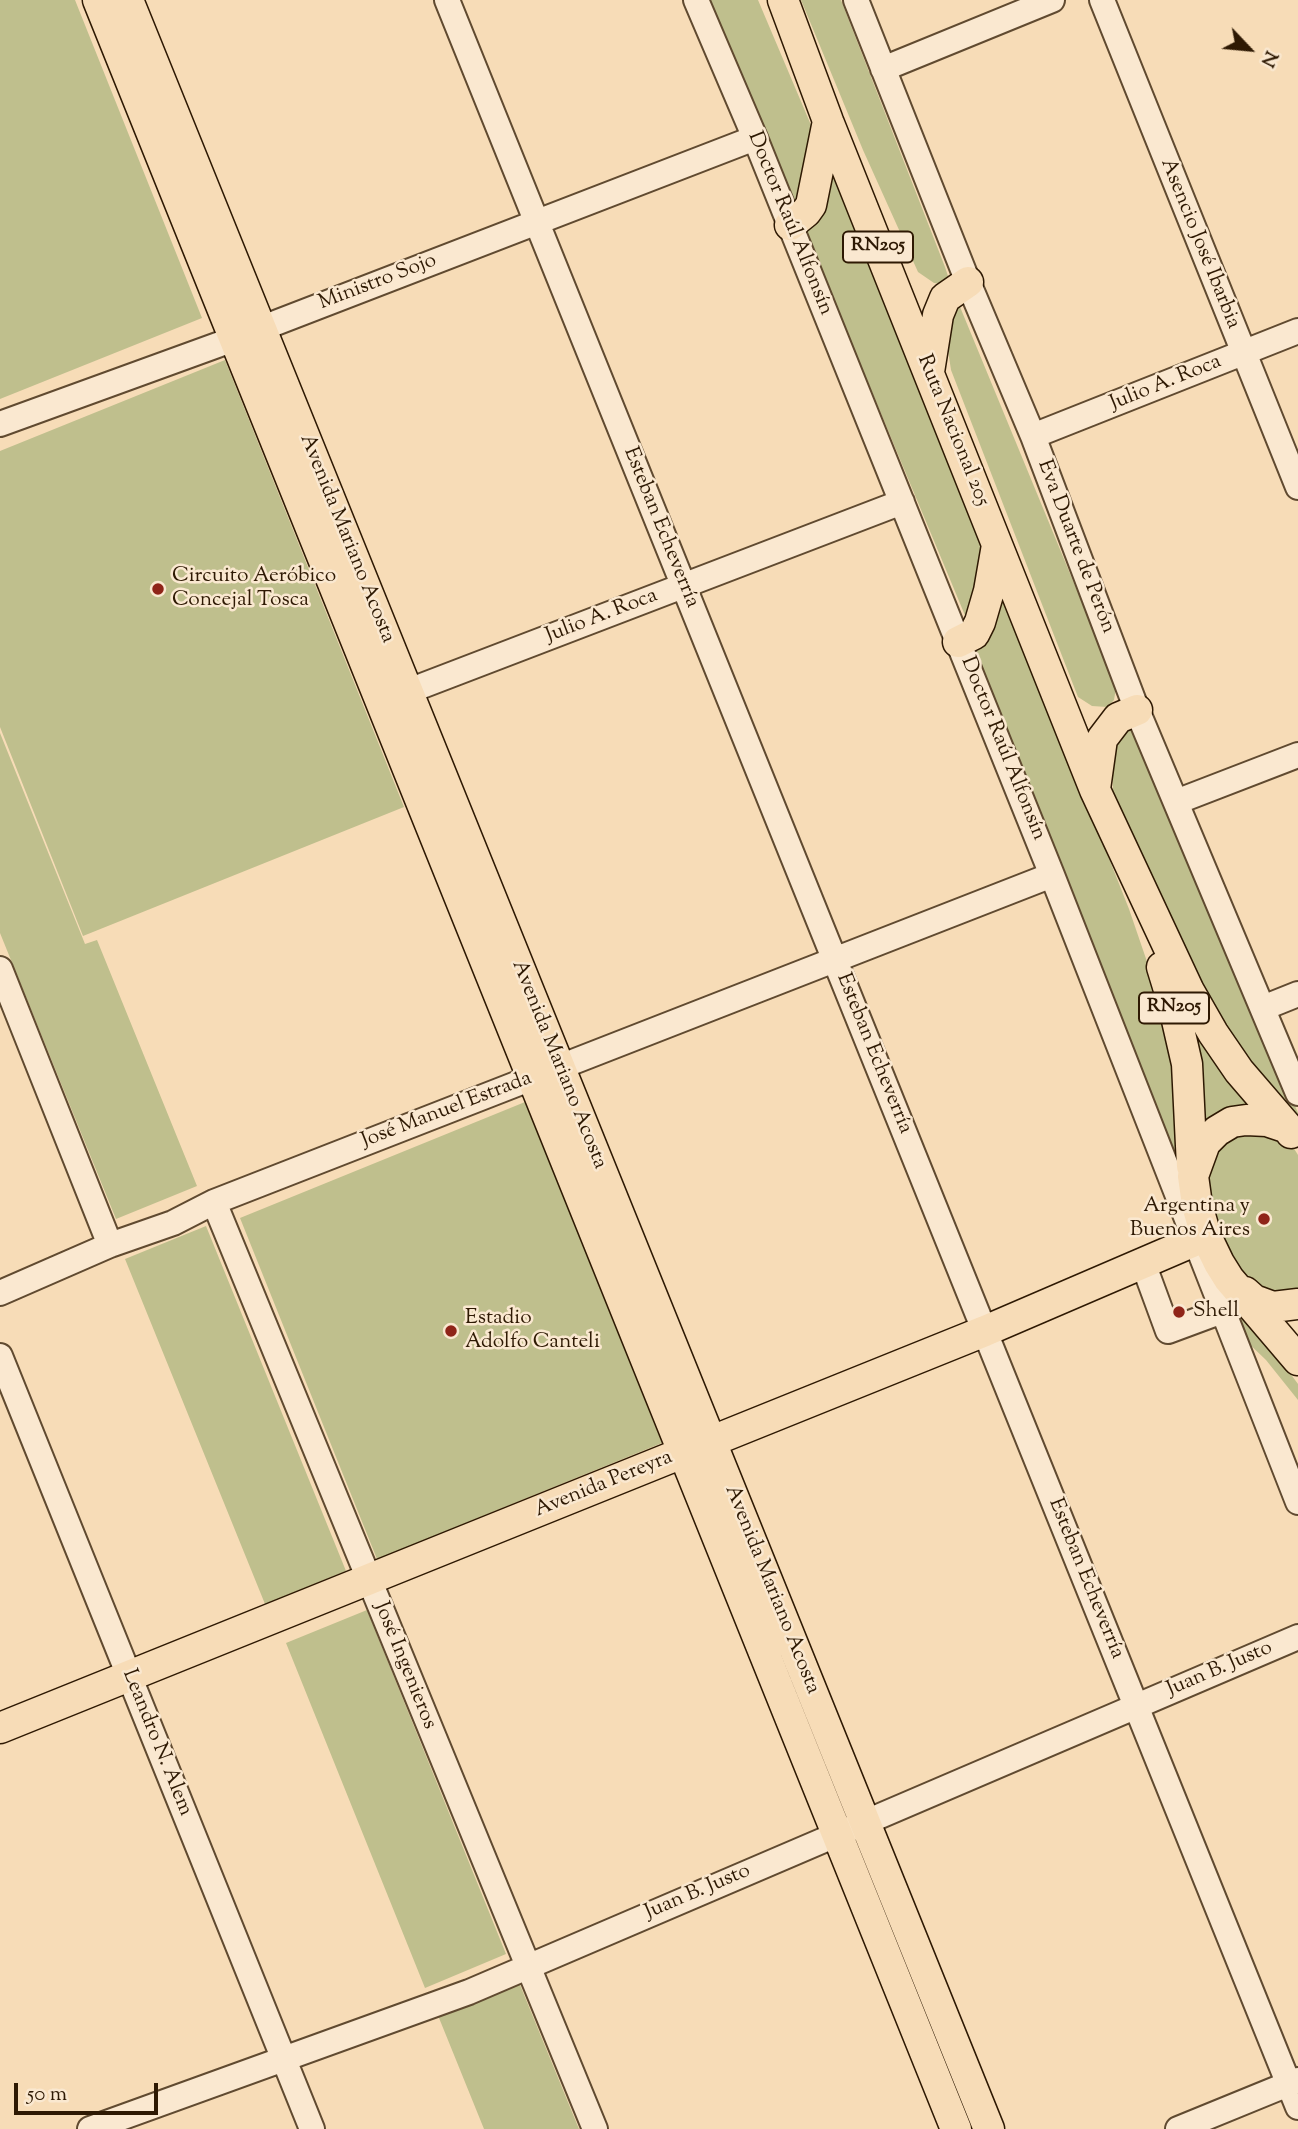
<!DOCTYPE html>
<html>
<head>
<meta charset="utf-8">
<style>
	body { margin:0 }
	#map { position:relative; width:1298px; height:2129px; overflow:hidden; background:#f7dcb7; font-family:"Sorts Mill Goudy",serif }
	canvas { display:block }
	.north { position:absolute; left:1214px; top:14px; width:70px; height:70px; -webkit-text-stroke:5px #fae8d0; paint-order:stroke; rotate:116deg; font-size:19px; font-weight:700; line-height:28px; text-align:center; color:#2e1903 }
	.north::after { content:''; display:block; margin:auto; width:24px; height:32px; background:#2e1903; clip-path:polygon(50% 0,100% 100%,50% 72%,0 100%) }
	.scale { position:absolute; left:14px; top:2083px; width:144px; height:32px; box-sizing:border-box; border:4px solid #2e1903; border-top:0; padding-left:9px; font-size:21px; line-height:24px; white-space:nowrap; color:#2e1903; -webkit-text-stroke:5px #fae8d0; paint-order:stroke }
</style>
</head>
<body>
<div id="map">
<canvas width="1298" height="2129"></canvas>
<div class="north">N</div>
<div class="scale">50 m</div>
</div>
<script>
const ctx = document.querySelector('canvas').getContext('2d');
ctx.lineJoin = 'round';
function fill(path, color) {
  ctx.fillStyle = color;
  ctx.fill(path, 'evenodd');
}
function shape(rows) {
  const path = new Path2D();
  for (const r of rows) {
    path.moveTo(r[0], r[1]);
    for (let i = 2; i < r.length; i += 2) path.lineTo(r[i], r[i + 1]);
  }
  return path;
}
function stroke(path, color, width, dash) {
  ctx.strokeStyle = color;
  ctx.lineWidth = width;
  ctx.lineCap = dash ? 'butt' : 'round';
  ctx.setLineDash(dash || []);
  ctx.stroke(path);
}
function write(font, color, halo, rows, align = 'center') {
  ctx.font = font + ' "Sorts Mill Goudy",serif';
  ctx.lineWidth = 5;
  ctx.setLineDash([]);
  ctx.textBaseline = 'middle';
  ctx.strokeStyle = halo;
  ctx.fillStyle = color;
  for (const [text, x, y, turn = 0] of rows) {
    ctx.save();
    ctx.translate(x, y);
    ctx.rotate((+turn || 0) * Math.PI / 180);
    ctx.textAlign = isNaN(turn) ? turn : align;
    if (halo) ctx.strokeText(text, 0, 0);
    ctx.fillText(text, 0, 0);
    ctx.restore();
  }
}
fill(shape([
	[0,0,75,0,202,318,0,399],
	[705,0,758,0,819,144,792,211],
	[801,0,841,0,945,267,948,276,943,284,934,283,918,272,863,150],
	[831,157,987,539,969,625,805,231],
	[958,302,1111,673,1116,688,1114,700,1107,707,1092,706,1078,697,951,370,946,337],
	[225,360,404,807,83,936,0,727,0,451],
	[1000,583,1129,909,1156,988,1171,1051,1184,1191,969,648],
	[1129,719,1298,1113,1298,1131,1212,1021,1113,794,1112,752],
	[0,733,85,944,97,940,197,1186,116,1219,0,933],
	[1176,974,1272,1116,1202,1136],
	[525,1102,662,1443,377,1559,240,1218],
	[1262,1129,1293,1147,1298,1155,1298,1295,1251,1289,1220,1247,1204,1167,1229,1134],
	[206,1226,346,1571,265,1604,125,1259],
	[1226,1297,1275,1353,1298,1384,1298,1400,1266,1360,1242,1337],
	[367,1610,506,1954,425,1988,286,1643],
	[518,1980,579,2129,484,2129,437,2013]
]), '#bfbf8d');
const minor = shape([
	[447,0,1298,2107],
	[696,0,755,138,1052,875,1298,1502],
	[856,0,968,282,1033,436,1137,710,1298,1093],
	[1102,0,1298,487],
	[883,69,1052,0],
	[0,424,234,339,755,138],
	[1033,436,1298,331],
	[393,697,902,502],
	[1176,802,1298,755],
	[0,969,110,1245],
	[1263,1008,1298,994],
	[214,1202,595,2129],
	[1143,1263,1168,1331,1222,1311],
	[0,1293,110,1245,173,1223,214,1202,1052,875],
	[0,1356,312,2129],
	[90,2129,469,1992,1298,1637],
	[1178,2129,1298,2080]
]);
const major = shape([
	[98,0,956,2129],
	[128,0,989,2129],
	[783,0,828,121,1095,790,1189,991,1213,1033,1239,1071,1288,1128],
	[790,225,806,212,811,205,828,121],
	[929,372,938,315,945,298,968,282],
	[958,642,974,634,980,622,989,591,997,545],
	[1095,789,1102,739,1118,718,1137,710],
	[1162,967,1173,1003,1187,1064,1192,1166],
	[1291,1133,1288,1128,1267,1121,1246,1120,1232,1122,1217,1131,1205,1143,1193,1176,1197,1205,1206,1236,1219,1263,1229,1279,1298,1360],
	[1245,1292,1254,1300,1273,1307,1298,1304],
	[0,1728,985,1331,1206,1236]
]);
stroke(minor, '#604a30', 28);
stroke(major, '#2e1903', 33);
stroke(minor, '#fae8d0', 24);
stroke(major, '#f7dcb7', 30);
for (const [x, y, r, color] of [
	[158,589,7,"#8f2418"],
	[1264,1219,7,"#8f2418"],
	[1179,1312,7,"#8f2418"],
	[451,1331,7,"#8f2418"]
]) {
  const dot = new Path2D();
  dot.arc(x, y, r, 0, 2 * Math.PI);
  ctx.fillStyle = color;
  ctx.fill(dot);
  stroke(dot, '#fae8d0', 2.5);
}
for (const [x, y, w] of [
	[878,247,70],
	[1174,1008,70]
]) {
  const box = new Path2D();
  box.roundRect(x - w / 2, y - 15.5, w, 31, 5);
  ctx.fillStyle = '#fae8d0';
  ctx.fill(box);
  stroke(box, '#2e1903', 2);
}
write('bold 19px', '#2e1903', null, [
	["RN205",878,247],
	["RN205",1174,1008]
]);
write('21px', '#2e1903', '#fae8d0', [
	["Doctor Raúl Alfonsín",789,224,68],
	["Asencio José Ibarbia",1199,244,68],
	["Ministro Sojo",378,283,-21],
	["Julio A. Roca",1166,384,-22],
	["Ruta Nacional 205",952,431,68],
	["Esteban Echeverría",660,528,68],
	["Avenida Mariano Acosta",346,539,68],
	["Eva Duarte de Perón",1075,547,69],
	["Julio A. Roca",602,617,-21],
	["Doctor Raúl Alfonsín",1002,749,68],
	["Esteban Echeverría",873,1054,68],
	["Avenida Mariano Acosta",558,1065,68],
	["José Manuel Estrada",447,1111,-21],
	["Avenida Pereyra",604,1485,-22],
	["Esteban Echeverría",1085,1579,68],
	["Avenida Mariano Acosta",771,1590,68],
	["José Ingenieros",404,1666,68],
	["Juan B. Justo",1220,1670,-23],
	["Leandro N. Alem",156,1743,68],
	["Juan B. Justo",698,1893,-23]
]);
write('21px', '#2e1903', '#fae8d0', [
	["Circuito Aeróbico",172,577],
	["Concejal Tosca",172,601],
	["Argentina y",1250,1207,"right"],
	["Buenos Aires",1250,1231,"right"],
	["Shell",1193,1312],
	["Estadio",465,1319],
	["Adolfo Canteli",465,1343]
], 'left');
</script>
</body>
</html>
